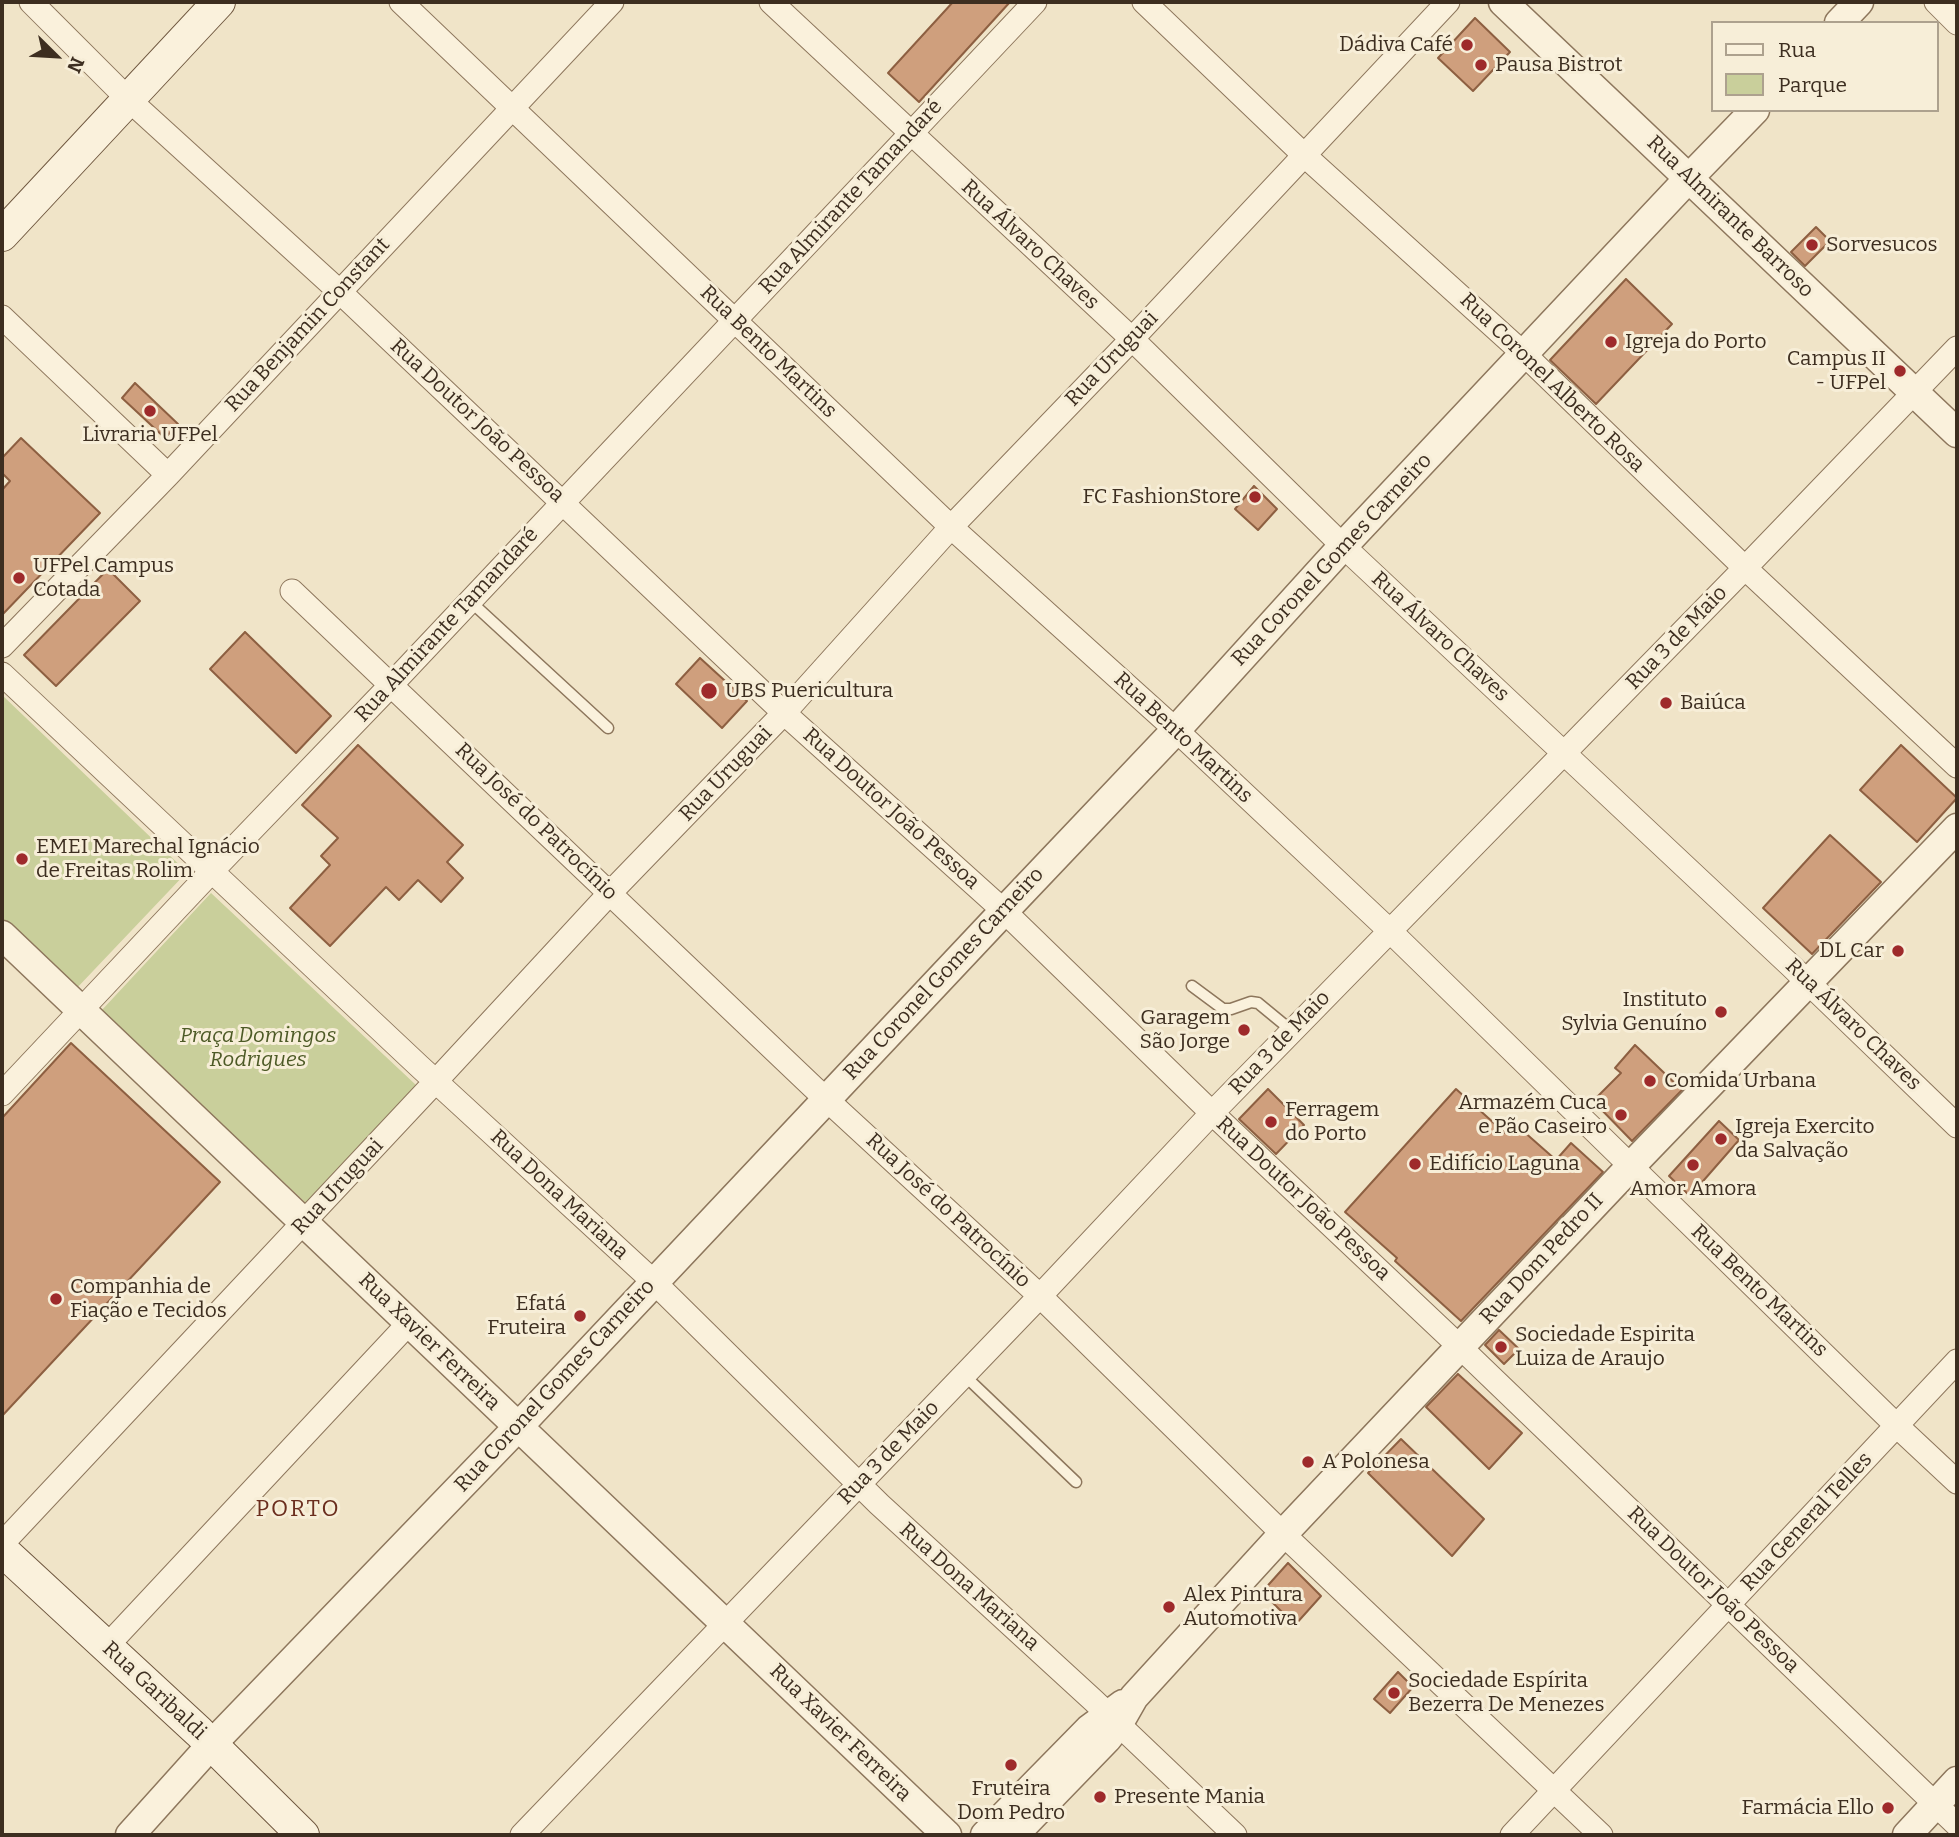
<!DOCTYPE html>
<html>
<head>
<meta charset="utf-8">
<style>
	body { margin:0 }
	#map { position:relative; width:1959px; height:1837px; overflow:hidden; background:#f0e4c8; font-family:Bitter,serif }
	canvas { display:block }
	.frame { position:absolute; inset:0; border:4px solid #3d2e20; pointer-events:none }
	.legend { position:absolute; left:1711px; top:21px; width:228px; height:91px; box-sizing:border-box; background:#f7eed8; border:2px solid #ada18e; margin:0; padding:9px 12px; list-style:none; font-size:21px; color:#3d2e20 }
	.legend li { display:flex; align-items:center; gap:14px; height:35px }
	.legend b { width:35px; border:2px solid #ada18e }
	.north { position:absolute; left:21px; top:21px; width:70px; height:70px; -webkit-text-stroke:5px #f7eed8; paint-order:stroke; rotate:114deg; font-size:19px; font-weight:700; line-height:28px; text-align:center; color:#3d2e20 }
	.north::after { content:''; display:block; margin:auto; width:24px; height:32px; background:#3d2e20; clip-path:polygon(50% 0,100% 100%,50% 72%,0 100%) }
</style>
</head>
<body>
<div id="map">
<canvas width="1959" height="1837"></canvas>
<div class="frame"></div>
<ul class="legend">
<li><b style="height:9px;background:#faf1dc"></b>Rua</li>
<li><b style="height:19px;background:#c9cf9b"></b>Parque</li>
</ul>
<div class="north">N</div>
</div>
<script>
const ctx = document.querySelector('canvas').getContext('2d');
ctx.lineJoin = 'round';
function fill(path, color) {
  ctx.fillStyle = color;
  ctx.fill(path, 'evenodd');
}
function shape(rows) {
  const path = new Path2D();
  for (const r of rows) {
    path.moveTo(r[0], r[1]);
    for (let i = 2; i < r.length; i += 2) path.lineTo(r[i], r[i + 1]);
  }
  return path;
}
function stroke(path, color, width, dash) {
  ctx.strokeStyle = color;
  ctx.lineWidth = width;
  ctx.lineCap = dash ? 'butt' : 'round';
  ctx.setLineDash(dash || []);
  ctx.stroke(path);
}
function write(font, color, halo, rows, align = 'center') {
  ctx.font = font + ' Bitter,serif';
  ctx.lineWidth = 6;
  ctx.setLineDash([]);
  ctx.textBaseline = 'middle';
  ctx.strokeStyle = halo;
  ctx.fillStyle = color;
  for (const [text, x, y, turn = 0] of rows) {
    ctx.save();
    ctx.translate(x, y);
    ctx.rotate((+turn || 0) * Math.PI / 180);
    ctx.textAlign = isNaN(turn) ? turn : align;
    if (halo) ctx.strokeText(text, 0, 0);
    ctx.fillText(text, 0, 0);
    ctx.restore();
  }
}
fill(shape([
	[2,695,187,872,75,990,2,920],
	[211,893,416,1085,306,1203,101,1011]
]), '#c9cf9b');
const building = shape([
	[953,2,1010,2,919,102,888,73,953,2],
	[1475,18,1510,52,1473,91,1438,58,1475,18],
	[1816,227,1830,241,1805,266,1791,252,1816,227],
	[1626,279,1672,324,1596,404,1550,360,1626,279],
	[135,383,178,424,165,438,122,398,135,383],
	[21,438,100,513,2,615,2,490,10,481,2,473,2,458,21,438],
	[1254,486,1277,509,1258,530,1235,509,1254,486],
	[108,569,140,601,56,686,24,655,108,569],
	[245,632,331,716,296,753,210,669,245,632],
	[700,658,747,701,722,728,676,684,700,658],
	[358,745,463,845,447,862,463,878,441,902,418,880,399,900,386,887,330,946,290,908,330,865,321,856,338,838,302,805,358,745],
	[1901,745,1957,798,1917,842,1860,790,1901,745],
	[1830,835,1881,882,1812,954,1763,908,1830,835],
	[71,1043,220,1182,2,1416,2,1118,71,1043],
	[1635,1045,1682,1090,1632,1141,1593,1101,1621,1073,1615,1068,1635,1045],
	[1268,1089,1304,1125,1276,1154,1239,1119,1268,1089],
	[1456,1089,1505,1133,1514,1123,1556,1160,1571,1143,1603,1172,1461,1321,1395,1261,1397,1258,1345,1212,1456,1089],
	[1719,1121,1739,1140,1690,1196,1669,1176,1719,1121],
	[1499,1330,1519,1349,1504,1364,1485,1345,1499,1330],
	[1458,1374,1522,1433,1489,1469,1426,1407,1458,1374],
	[1401,1439,1484,1519,1452,1556,1368,1473,1401,1439],
	[1288,1563,1321,1596,1295,1625,1262,1592,1288,1563],
	[1398,1672,1413,1687,1390,1713,1374,1699,1398,1672]
]);
fill(building, '#cf9f7d');
stroke(building, '#8d5f41', 2);
const service = shape([
	[470,601,608,728],
	[1192,986,1223,1009,1231,1009,1251,1002,1258,1003,1292,1031],
	[964,1375,1076,1482]
]);
const minor = shape([
	[31,2,128,99,340,292,784,713,1004,911,1212,1113,1460,1347,1957,1825],
	[401,2,951,527,1176,730,1390,931,1897,1426,1957,1482],
	[771,2,1132,339,1343,546,1791,966,1957,1126],
	[1144,2,1304,155,1524,354,1745,568,1957,766],
	[1936,2,1957,23],
	[2,317,168,475],
	[292,591,813,1087,1040,1296,1283,1534,1601,1835],
	[2,646,168,475,612,2],
	[2,674,419,1066,654,1282,879,1504,1094,1701,1235,1835],
	[2,1094,212,871,391,685,1035,2],
	[2,1544,436,1081,610,893,784,713,951,527,1132,339,1448,2],
	[106,1647,409,1323],
	[522,1835,1040,1296,1212,1113,1745,568,1957,348],
	[1512,1835,1957,1361]
]);
const tertiary = shape([
	[1503,2,1957,433],
	[1839,23,1859,2],
	[2,935,947,1835],
	[130,1835,211,1745,518,1427,1004,911,1176,730,1343,546,1689,178,1755,110],
	[985,1835,1089,1729,1123,1704],
	[1014,1835,1107,1739,1118,1725,1134,1697,1283,1534,1631,1166,1957,828],
	[1907,1835,1957,1781]
]);
const secondary = shape([
	[2,235,219,2],
	[2,1550,199,1732,303,1835]
]);
stroke(service, '#8d765c', 13);
stroke(minor, '#8d765c', 25);
stroke(tertiary, '#8d765c', 31);
stroke(secondary, '#6f573f', 34);
stroke(service, '#faf1dc', 10);
stroke(minor, '#faf1dc', 23);
stroke(tertiary, '#faf1dc', 28);
stroke(secondary, '#faf1dc', 32);
for (const [x, y, r, color] of [
	[1467,45,7,"#9e2a2b"],
	[1481,65,7,"#9e2a2b"],
	[1812,245,7,"#9e2a2b"],
	[1611,342,7,"#9e2a2b"],
	[1900,371,7,"#9e2a2b"],
	[150,411,7,"#9e2a2b"],
	[1255,497,7,"#9e2a2b"],
	[19,578,7,"#9e2a2b"],
	[709,691,9,"#9e2a2b"],
	[1666,703,7,"#9e2a2b"],
	[22,859,7,"#9e2a2b"],
	[1898,951,7,"#9e2a2b"],
	[1721,1012,7,"#9e2a2b"],
	[1244,1030,7,"#9e2a2b"],
	[1650,1081,7,"#9e2a2b"],
	[1621,1115,7,"#9e2a2b"],
	[1271,1122,7,"#9e2a2b"],
	[1721,1139,7,"#9e2a2b"],
	[1415,1164,7,"#9e2a2b"],
	[1693,1165,7,"#9e2a2b"],
	[56,1299,7,"#9e2a2b"],
	[580,1316,7,"#9e2a2b"],
	[1501,1347,7,"#9e2a2b"],
	[1308,1462,7,"#9e2a2b"],
	[1169,1607,7,"#9e2a2b"],
	[1394,1693,7,"#9e2a2b"],
	[1011,1765,7,"#9e2a2b"],
	[1100,1797,7,"#9e2a2b"],
	[1888,1808,7,"#9e2a2b"]
]) {
  const dot = new Path2D();
  dot.arc(x, y, r, 0, 2 * Math.PI);
  ctx.fillStyle = color;
  ctx.fill(dot);
  stroke(dot, '#f7eed8', 2.5);
}
write('21px', '#3d2e20', '#f7eed8', [
	["Dádiva Café",1453,45,"right"],
	["Pausa Bistrot",1495,65],
	["Sorvesucos",1826,245],
	["Igreja do Porto",1625,342],
	["Campus II",1886,359,"right"],
	["- UFPel",1886,383,"right"],
	["Livraria UFPel",150,435,"center"],
	["FC FashionStore",1241,497,"right"],
	["UFPel Campus",33,566],
	["Cotada",33,590],
	["UBS Puericultura",725,691],
	["Baiúca",1680,703],
	["EMEI Marechal Ignácio",36,847],
	["de Freitas Rolim",36,871],
	["DL Car",1884,951,"right"],
	["Instituto",1707,1000,"right"],
	["Sylvia Genuíno",1707,1024,"right"],
	["Garagem",1230,1018,"right"],
	["São Jorge",1230,1042,"right"],
	["Comida Urbana",1664,1081],
	["Armazém Cuca",1607,1103,"right"],
	["e Pão Caseiro",1607,1127,"right"],
	["Ferragem",1285,1110],
	["do Porto",1285,1134],
	["Igreja Exercito",1735,1127],
	["da Salvação",1735,1151],
	["Edifício Laguna",1429,1164],
	["Amor Amora",1693,1189,"center"],
	["Companhia de",70,1287],
	["Fiação e Tecidos",70,1311],
	["Efatá",566,1304,"right"],
	["Fruteira",566,1328,"right"],
	["Sociedade Espirita",1515,1335],
	["Luiza de Araujo",1515,1359],
	["A Polonesa",1322,1462],
	["Alex Pintura",1183,1595],
	["Automotiva",1183,1619],
	["Sociedade Espírita",1408,1681],
	["Bezerra De Menezes",1408,1705],
	["Fruteira",1011,1789,"center"],
	["Dom Pedro",1011,1813,"center"],
	["Presente Mania",1114,1797],
	["Farmácia Ello",1874,1808,"right"]
], 'left');
write('21px', '#3d2e20', '#f7eed8', [
	["Rua Almirante Tamandaré",851,197,-47],
	["Rua Almirante Barroso",1730,217,44],
	["Rua Álvaro Chaves",1030,245,43],
	["Rua Benjamin Constant",308,325,-47],
	["Rua Bento Martins",768,352,44],
	["Rua Uruguai",1112,359,-46],
	["Rua Coronel Alberto Rosa",1552,383,44],
	["Rua Doutor João Pessoa",477,421,43],
	["Rua Coronel Gomes Carneiro",1332,560,-47],
	["Rua Almirante Tamandaré",447,625,-47],
	["Rua Álvaro Chaves",1440,637,43],
	["Rua 3 de Maio",1677,638,-46],
	["Rua Bento Martins",1183,738,43],
	["Rua Uruguai",726,774,-46],
	["Rua Doutor João Pessoa",891,809,42],
	["Rua José do Patrocínio",536,822,44],
	["Rua Coronel Gomes Carneiro",944,974,-47],
	["Rua Álvaro Chaves",1853,1025,44],
	["Rua 3 de Maio",1280,1043,-46],
	["Rua Uruguai",338,1187,-47],
	["Rua Dona Mariana",559,1195,43],
	["Rua Doutor João Pessoa",1303,1199,43],
	["Rua José do Patrocínio",948,1211,43],
	["Rua Dom Pedro II",1542,1259,-47],
	["Rua Bento Martins",1759,1291,44],
	["Rua Xavier Ferreira",429,1342,44],
	["Rua Coronel Gomes Carneiro",555,1386,-47],
	["Rua 3 de Maio",889,1453,-46],
	["Rua General Telles",1807,1522,-47],
	["Rua Dona Mariana",969,1587,42],
	["Rua Doutor João Pessoa",1713,1590,44],
	["Rua Garibaldi",154,1691,43],
	["Rua Xavier Ferreira",840,1733,44]
]);
write('italic 21px', '#4d5a26', '#f7eed8', [
	["Praça Domingos",258,1036],
	["Rodrigues",258,1060]
]);
ctx.letterSpacing = '2px';
write('23px', '#6b2e1e', '#f7eed8', [
	["PORTO",298,1510]
]);
ctx.letterSpacing = '0px';
</script>
</body>
</html>
